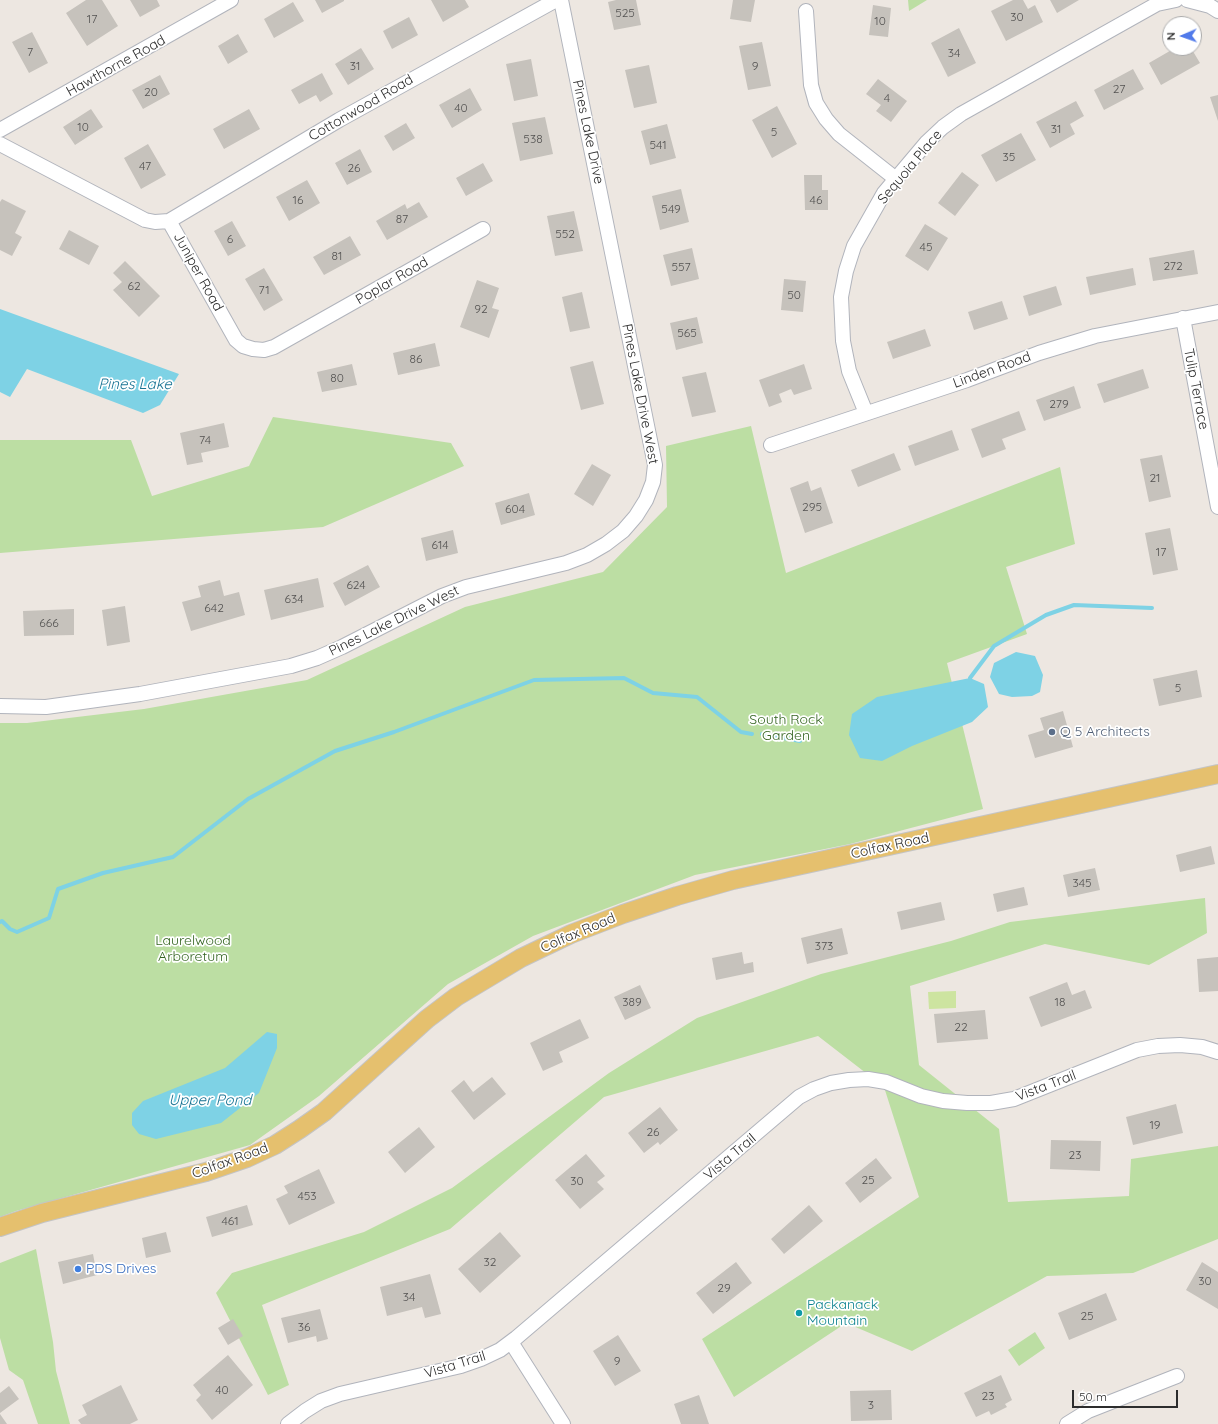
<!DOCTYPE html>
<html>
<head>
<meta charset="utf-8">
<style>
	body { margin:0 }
	#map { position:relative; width:1218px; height:1424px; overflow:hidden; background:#ede7e1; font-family:Quicksand,sans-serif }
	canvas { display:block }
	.north { position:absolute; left:1162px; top:16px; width:40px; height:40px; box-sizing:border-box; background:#fff; border:1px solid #ababab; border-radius:50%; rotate:268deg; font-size:11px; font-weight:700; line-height:16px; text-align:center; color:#2d2d2d }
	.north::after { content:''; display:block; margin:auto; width:14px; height:18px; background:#517aea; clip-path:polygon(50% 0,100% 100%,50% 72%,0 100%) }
	.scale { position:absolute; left:1072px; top:1390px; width:106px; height:18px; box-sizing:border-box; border:2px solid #2d2d2d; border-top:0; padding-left:5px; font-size:12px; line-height:14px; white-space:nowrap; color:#2d2d2d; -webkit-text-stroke:3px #fff; paint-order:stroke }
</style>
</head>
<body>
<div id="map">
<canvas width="1218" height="1424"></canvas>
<div class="north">N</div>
<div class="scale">50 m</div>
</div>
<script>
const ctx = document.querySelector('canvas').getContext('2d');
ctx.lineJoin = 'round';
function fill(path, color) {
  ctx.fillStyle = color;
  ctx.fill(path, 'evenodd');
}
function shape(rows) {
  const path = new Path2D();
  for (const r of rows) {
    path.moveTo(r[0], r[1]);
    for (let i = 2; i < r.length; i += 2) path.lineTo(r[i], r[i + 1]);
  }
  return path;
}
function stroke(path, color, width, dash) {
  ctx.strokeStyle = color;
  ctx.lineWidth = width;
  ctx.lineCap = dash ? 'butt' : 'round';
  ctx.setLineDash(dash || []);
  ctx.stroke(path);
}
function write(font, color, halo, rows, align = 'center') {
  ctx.font = font + ' Quicksand,sans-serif';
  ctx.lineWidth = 3.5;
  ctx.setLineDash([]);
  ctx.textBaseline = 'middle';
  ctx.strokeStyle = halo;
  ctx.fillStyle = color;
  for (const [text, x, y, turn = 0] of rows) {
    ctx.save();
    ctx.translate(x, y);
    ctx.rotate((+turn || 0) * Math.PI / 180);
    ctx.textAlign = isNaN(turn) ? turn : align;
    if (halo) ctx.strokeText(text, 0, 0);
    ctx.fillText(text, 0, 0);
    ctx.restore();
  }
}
fill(shape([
	[908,0,927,0,909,11],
	[273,417,451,443,464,466,323,527,0,553,0,440,131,440,152,496,249,466],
	[751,426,786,573,1060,467,1075,544,1006,567,1027,634,947,663,983,809,850,844,695,875,533,936,448,984,319,1096,250,1145,16,1211,0,1217,0,723,27,723,144,709,307,680,465,607,603,572,667,507,666,446],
	[1205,898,1207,933,1149,965,1045,944,910,986,919,1065,999,1129,1008,1202,1129,1196,1131,1159,1218,1146,1218,1239,1133,1273,1047,1276,912,1351,846,1323,734,1397,702,1339,919,1197,884,1087,818,1036,604,1097,450,1229,262,1305,289,1385,268,1395,216,1293,232,1273,364,1232,452,1188,609,1073,697,1018,821,974,951,941,1010,922],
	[36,1249,53,1342,56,1371,70,1424,38,1424,23,1380,9,1370,0,1338,0,1263],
	[1035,1332,1045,1348,1019,1366,1008,1350]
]), '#bcdea3');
fill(shape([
	[956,991,956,1008,929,1009,928,992]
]), '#cde4a0');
fill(shape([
	[0,309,179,374,160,405,143,413,27,369,10,397,0,392],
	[1016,652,1035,656,1043,675,1040,692,1032,696,1012,697,999,694,990,677,994,663],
	[970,678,984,684,988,707,972,722,912,746,882,761,860,758,849,735,852,714,877,697],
	[267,1032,277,1034,277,1048,259,1093,221,1123,156,1139,139,1134,132,1125,132,1113,143,1101,225,1068]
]), '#7ed2e5');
stroke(shape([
	[970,678,994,646,1046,615,1074,605,1152,608],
	[762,734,800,741],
	[0,922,2,921,10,929,17,932,49,918,58,889,103,873,173,857,248,799,335,751,394,732,534,680,624,678,653,693,697,697,741,732,752,734]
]), '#7ed2e5', 4);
fill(shape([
	[86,0,102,0,118,26,87,46,66,13],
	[130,0,157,0,160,6,140,17],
	[315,0,344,0,344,1,322,13],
	[431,0,465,0,469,7,443,22],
	[616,0,636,0,641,25,614,30,608,2],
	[733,0,755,0,751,22,730,19],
	[1013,0,1023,0,1028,9,1035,5,1043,22,1006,41,991,11],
	[1050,0,1079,0,1057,13],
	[293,2,304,21,274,38,264,19],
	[873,5,891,8,888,37,869,35],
	[409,17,418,35,392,49,383,31],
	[959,28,976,63,948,77,931,43],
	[32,32,48,63,29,73,12,42],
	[238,34,248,52,228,64,218,46],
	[762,42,771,86,748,90,739,46],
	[361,48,374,69,348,85,335,64],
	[1175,48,1191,48,1200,63,1161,85,1149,63],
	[531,59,538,96,514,101,506,64],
	[649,65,657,103,634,108,625,70],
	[1133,69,1144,89,1104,110,1094,90],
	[322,73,333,94,320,102,316,95,299,104,291,90],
	[160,75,170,94,143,109,132,90],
	[878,79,907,101,891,122,876,111,881,105,866,94],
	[470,88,482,110,452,128,439,105],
	[1218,95,1218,121,1210,97],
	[1076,101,1084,116,1070,124,1075,134,1050,148,1036,122],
	[777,106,797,144,772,158,752,120],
	[91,109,103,127,75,145,63,127],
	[249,109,260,129,224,149,213,129],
	[545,117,553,154,520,161,512,123],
	[406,123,415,138,393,151,384,136],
	[667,124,676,158,650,165,641,131],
	[1021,133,1036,160,996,182,981,155],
	[148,144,166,175,141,189,124,158],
	[360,149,372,172,347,185,335,163],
	[483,163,493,181,466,196,456,178],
	[962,172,979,185,955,216,938,203],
	[804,175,822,175,822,190,828,190,828,210,805,210],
	[307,180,320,203,289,221,276,197],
	[681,189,689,222,660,230,652,196],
	[2,199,26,211,15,233,22,237,12,256,0,250,0,202],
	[419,202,428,217,387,240,376,221,405,204,407,209],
	[574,211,583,251,555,256,547,216],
	[232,221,246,246,228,256,214,231],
	[925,224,948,238,928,271,905,256],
	[69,230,99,246,89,265,59,249],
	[350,236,361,255,324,275,313,257],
	[692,248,699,279,671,286,663,255],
	[1194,250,1198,274,1153,281,1149,258],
	[125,261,160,296,139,317,113,290,122,282,113,273],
	[264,268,283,300,264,311,245,279],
	[1133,268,1136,285,1090,295,1086,277],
	[784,279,806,281,803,312,781,310],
	[477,280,499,288,492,308,499,310,489,338,460,327],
	[1056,286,1062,305,1029,316,1023,296],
	[582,292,590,328,570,332,562,297],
	[1002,301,1008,319,974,330,968,312],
	[697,317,703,343,676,350,670,323],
	[925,329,931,346,893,359,887,342],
	[435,343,440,366,398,375,393,353],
	[593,361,604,404,581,410,570,367],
	[352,364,357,385,322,392,317,372],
	[804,364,812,389,794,395,791,389,779,394,782,402,769,407,759,380],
	[1143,369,1149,388,1104,403,1097,384],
	[706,372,716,412,692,417,682,377],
	[1074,386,1081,408,1044,421,1036,400],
	[1019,411,1026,430,1002,439,1006,449,982,458,971,429],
	[224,423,229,447,201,453,203,462,187,465,180,433],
	[952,430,959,450,915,466,908,446],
	[894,453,901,470,858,487,851,470],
	[1162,455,1171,497,1149,502,1140,459],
	[592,464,611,475,593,506,574,494],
	[808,481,811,491,821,487,833,523,805,533,790,488],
	[529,493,535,515,501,525,495,503],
	[1170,528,1178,570,1153,575,1145,533],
	[453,530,458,553,426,561,421,538],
	[368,565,380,587,345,606,333,583],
	[318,578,324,607,271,620,264,590],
	[220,580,224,596,239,592,245,615,191,631,182,602,201,597,198,586],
	[125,606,130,642,107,646,102,610],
	[74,609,74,635,24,636,23,611],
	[1197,670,1202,697,1159,706,1153,679],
	[1063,711,1073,747,1035,758,1028,735,1044,730,1040,718],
	[1211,846,1215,864,1180,872,1176,855],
	[1095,868,1100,890,1068,897,1063,875],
	[1024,887,1028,905,997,912,993,894],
	[941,902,945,920,901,930,897,912],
	[842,928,848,954,807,964,801,938],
	[742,952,744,964,753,962,754,972,716,980,712,958],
	[1218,957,1218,991,1199,992,1197,959],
	[1067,982,1072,995,1085,990,1092,1008,1041,1027,1029,997],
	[640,985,651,1008,625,1020,614,997],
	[985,1010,988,1039,937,1043,934,1014],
	[580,1019,589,1038,559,1052,563,1062,543,1071,530,1043],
	[492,1077,506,1094,474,1120,451,1091,464,1080,473,1092],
	[1176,1104,1183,1133,1133,1145,1126,1117],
	[660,1107,678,1130,660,1145,658,1142,644,1153,628,1133],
	[419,1127,435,1147,405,1173,388,1152],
	[1051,1140,1101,1141,1100,1171,1050,1169],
	[586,1154,605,1176,597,1182,604,1189,580,1209,555,1180],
	[876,1158,892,1178,860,1203,845,1183],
	[319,1169,335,1203,289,1225,276,1199,288,1193,284,1186],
	[247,1205,253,1225,212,1237,206,1217],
	[809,1205,823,1221,784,1254,771,1239],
	[166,1232,171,1252,146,1258,142,1238],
	[500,1232,521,1256,480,1293,458,1269],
	[93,1254,97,1275,63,1284,58,1262],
	[736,1262,752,1283,713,1314,696,1293],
	[1202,1262,1218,1272,1218,1309,1186,1290],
	[430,1274,441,1314,425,1318,422,1307,387,1316,380,1287],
	[1106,1293,1117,1320,1069,1340,1058,1313],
	[320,1309,328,1339,317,1342,316,1336,288,1343,281,1318],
	[233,1319,243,1336,228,1345,218,1328],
	[618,1335,641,1371,615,1386,593,1351],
	[228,1355,253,1385,212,1420,196,1400,201,1395,193,1385],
	[1001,1375,1012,1400,1005,1404,1007,1407,991,1415,989,1411,976,1417,964,1393],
	[121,1385,138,1420,130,1424,81,1424,78,1420,87,1415,82,1405],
	[9,1386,19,1399,0,1413,0,1393],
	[891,1390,892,1420,851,1421,850,1391],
	[699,1395,709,1424,681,1424,674,1404],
	[0,1414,7,1424,0,1424]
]), '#c6c2bc');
const minor = shape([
	[1187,0,1210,6,1218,11],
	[806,11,811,85,816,103,826,119,839,134,896,179],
	[0,130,231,0],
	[0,144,145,220,155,222,169,221,339,120,556,0],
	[169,221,236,340,243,346,253,349,264,350,274,347,483,229],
	[1183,318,1218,507],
	[866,413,849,371,843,341,841,297,846,271,854,246,884,193,927,142,943,127,961,114,1157,4,1176,0],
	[771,445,967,380,1039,353,1095,336,1218,312],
	[0,706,46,707,140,694,291,666,317,658,342,647,442,596,466,587,566,563,587,555,606,544,623,531,636,516,646,500,653,482,655,465,561,0],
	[511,1342,563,1424],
	[288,1424,305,1411,321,1401,340,1394,461,1366,481,1359,500,1350,516,1338,799,1097,814,1089,831,1083,849,1080,868,1079,886,1082,921,1096,943,1101,967,1103,991,1103,1014,1099,1137,1050,1158,1046,1180,1045,1202,1047,1218,1052],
	[1067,1424,1088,1411,1177,1376]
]);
const major = shape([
	[0,1227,42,1213,206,1172,247,1158,275,1145,300,1129,324,1112,427,1019,456,997,521,958,571,934,623,914,677,896,733,880,1218,774]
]);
stroke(minor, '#b1b4bc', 16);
stroke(major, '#c4c4c4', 20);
stroke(minor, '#fff', 14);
stroke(major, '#e5c06e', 18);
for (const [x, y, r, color] of [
	[1052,732,4,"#5c6f8a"],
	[78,1269,4,"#3f7fe0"],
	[799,1313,4,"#0f9aa8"]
]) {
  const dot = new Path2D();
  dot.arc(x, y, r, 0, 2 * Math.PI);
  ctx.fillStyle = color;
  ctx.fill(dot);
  stroke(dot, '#fff', 1.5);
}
write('12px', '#535251', null, [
	["525",625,13],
	["30",1017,17],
	["17",92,19],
	["10",880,21],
	["7",30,52],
	["34",954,53],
	["31",355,66],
	["9",755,66],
	["27",1119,89],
	["20",151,92],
	["4",887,98],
	["40",461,108],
	["10",83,127],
	["31",1056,129],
	["5",774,132],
	["538",533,139],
	["541",658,145],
	["35",1009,157],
	["47",145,166],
	["26",354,168],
	["16",298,200],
	["46",816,200],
	["549",671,209],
	["87",402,219],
	["552",565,234],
	["6",230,239],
	["45",926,247],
	["81",337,256],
	["272",1173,266],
	["557",681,267],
	["62",134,286],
	["71",264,290],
	["50",794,295],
	["92",481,309],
	["565",687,333],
	["86",416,359],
	["80",337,378],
	["279",1059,404],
	["74",205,440],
	["21",1155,478],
	["295",812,507],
	["604",515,509],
	["614",440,545],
	["17",1161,552],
	["624",356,585],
	["634",294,599],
	["642",214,608],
	["666",49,623],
	["5",1178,688],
	["345",1082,883],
	["373",824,946],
	["389",632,1002],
	["18",1060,1002],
	["22",961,1027],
	["19",1155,1125],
	["26",653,1132],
	["23",1075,1155],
	["25",868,1180],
	["30",577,1181],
	["453",307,1196],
	["461",230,1221],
	["32",490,1262],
	["30",1205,1281],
	["29",724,1288],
	["34",409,1297],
	["25",1087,1316],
	["36",304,1327],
	["9",617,1361],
	["40",222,1390],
	["23",988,1396],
	["3",871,1405]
]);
write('14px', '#2d2d2d', '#fff', [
	["Hawthorne Road",116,66,-29],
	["Cottonwood Road",361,108,-30],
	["Pines Lake Drive",588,132,78],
	["Sequoia Place",910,167,-50],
	["Juniper Road",198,272,61],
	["Poplar Road",392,281,-30],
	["Linden Road",992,370,-20],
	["Tulip Terrace",1196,389,79],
	["Pines Lake Drive West",640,394,79],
	["Pines Lake Drive West",394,621,-26],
	["Colfax Road",890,846,-12],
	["Colfax Road",578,933,-23],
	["Vista Trail",1046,1086,-21],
	["Vista Trail",730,1157,-40],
	["Colfax Road",230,1161,-20],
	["Vista Trail",455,1365,-17]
]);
write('14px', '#356522', '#fff', [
	["South Rock",786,720],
	["Garden",786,736],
	["Laurelwood",193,941],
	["Arboretum",193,957]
]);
write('14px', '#4e5e75', '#fff', [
	["Q 5 Architects",1060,732]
], 'left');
write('14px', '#366cbe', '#fff', [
	["PDS Drives",86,1269]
], 'left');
write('14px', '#0d838f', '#fff', [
	["Packanack",807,1305],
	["Mountain",807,1321]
], 'left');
write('italic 15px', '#1a7494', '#fff', [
	["Pines Lake",135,384],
	["Upper Pond",210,1100]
]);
</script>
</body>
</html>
